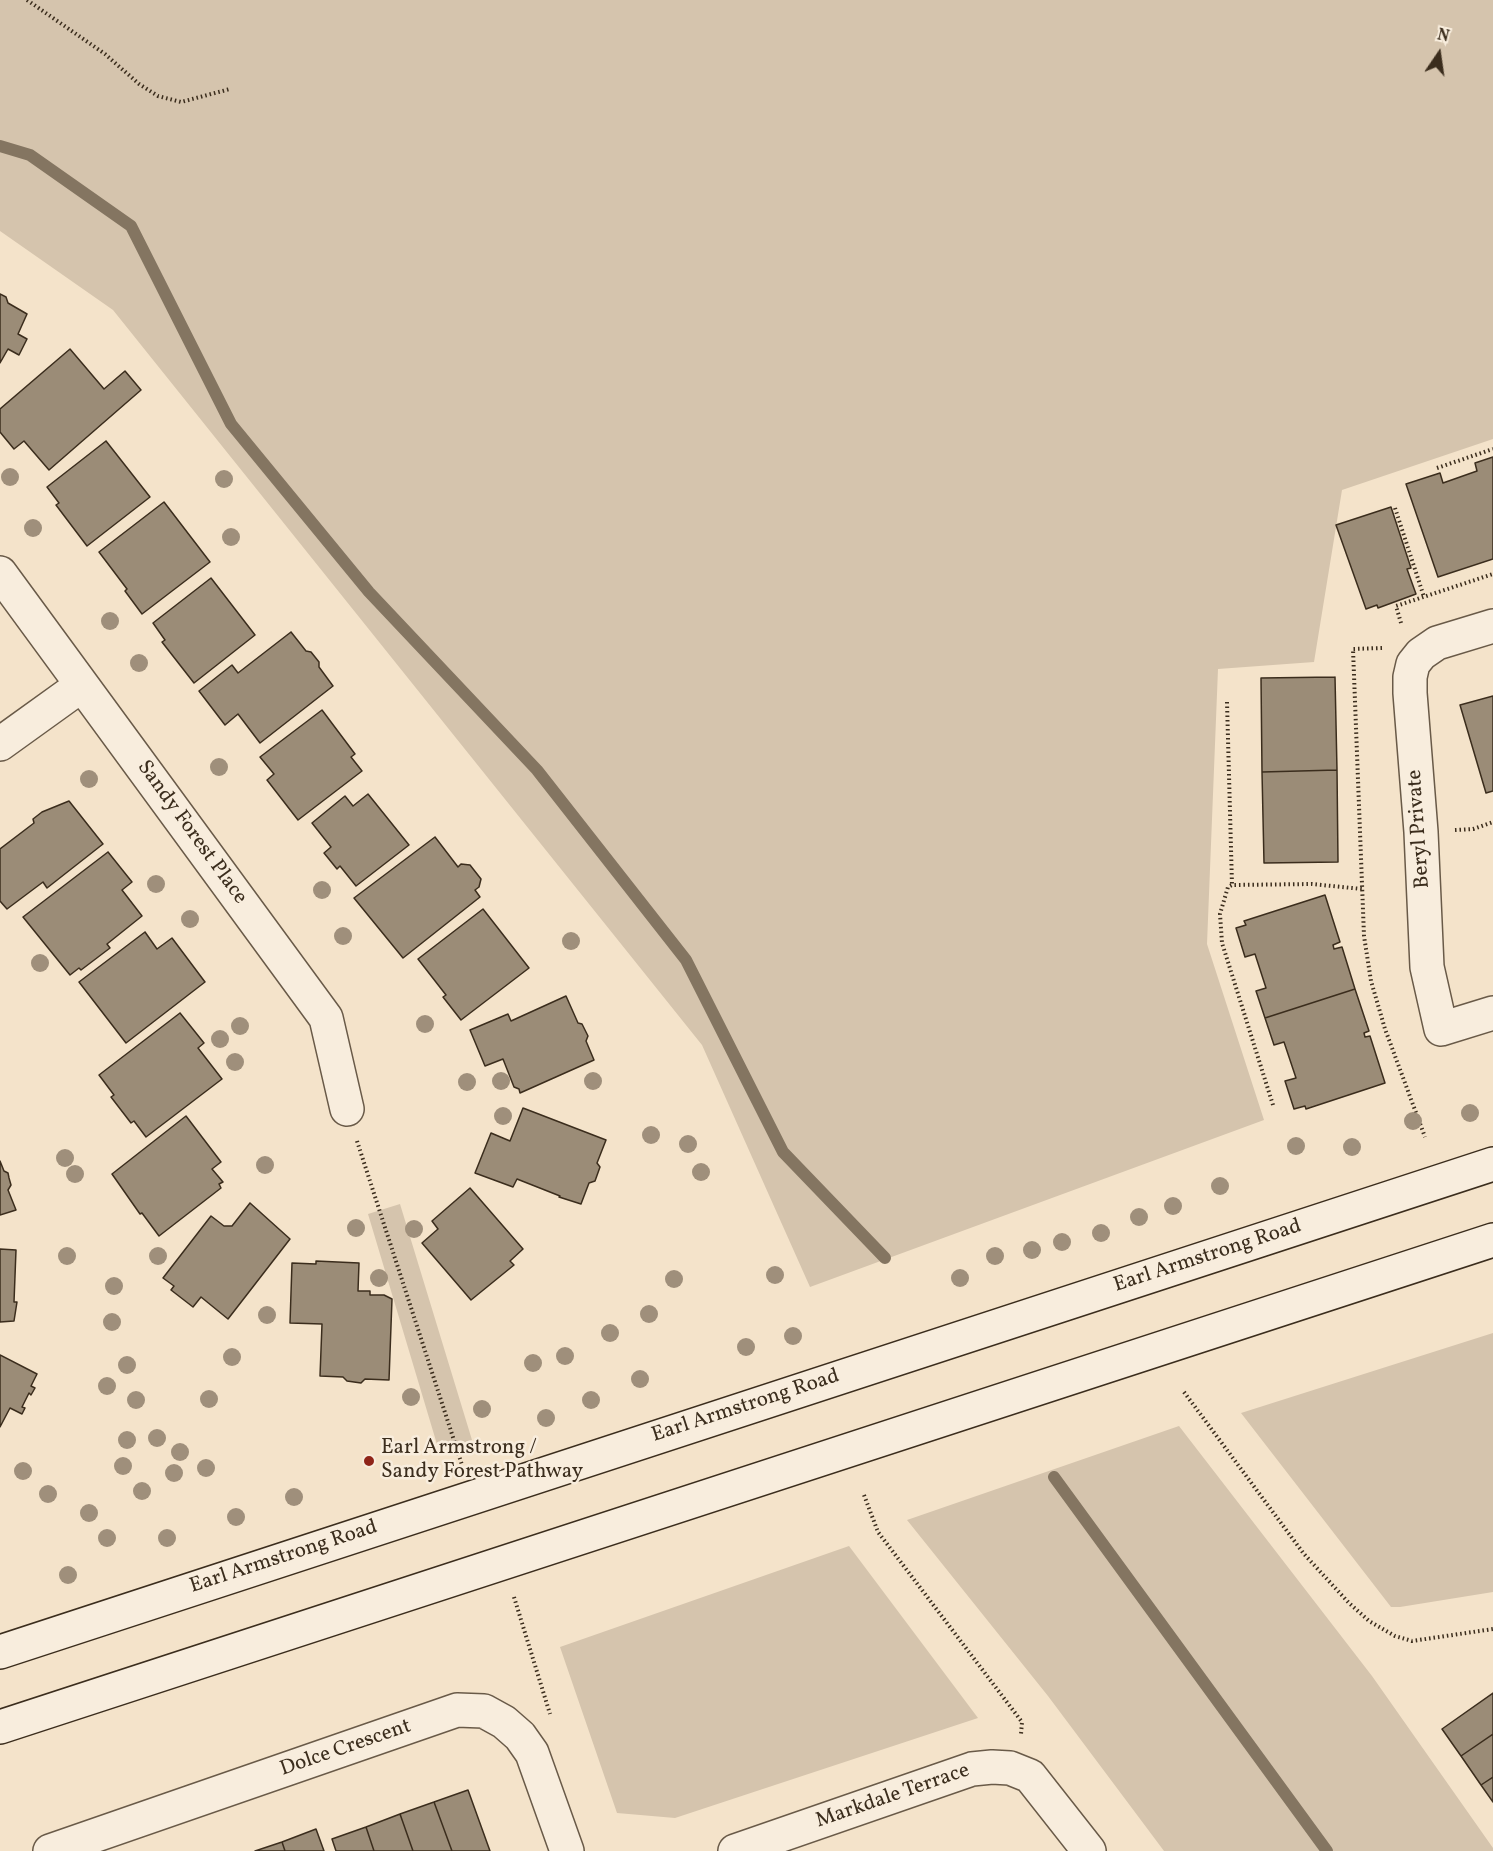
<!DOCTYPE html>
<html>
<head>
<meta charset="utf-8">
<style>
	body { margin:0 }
	#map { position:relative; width:1493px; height:1851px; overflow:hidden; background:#f4e3ca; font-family:Vollkorn,serif }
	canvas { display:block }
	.north { position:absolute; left:1409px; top:24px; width:60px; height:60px; -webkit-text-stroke:4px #f8eddd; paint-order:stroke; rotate:13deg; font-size:16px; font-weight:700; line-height:24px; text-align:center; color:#3b2d1d }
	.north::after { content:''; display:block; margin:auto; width:21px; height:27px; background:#3b2d1d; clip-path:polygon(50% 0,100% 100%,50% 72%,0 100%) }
</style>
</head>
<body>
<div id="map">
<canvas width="1493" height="1851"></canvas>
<div class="north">N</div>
</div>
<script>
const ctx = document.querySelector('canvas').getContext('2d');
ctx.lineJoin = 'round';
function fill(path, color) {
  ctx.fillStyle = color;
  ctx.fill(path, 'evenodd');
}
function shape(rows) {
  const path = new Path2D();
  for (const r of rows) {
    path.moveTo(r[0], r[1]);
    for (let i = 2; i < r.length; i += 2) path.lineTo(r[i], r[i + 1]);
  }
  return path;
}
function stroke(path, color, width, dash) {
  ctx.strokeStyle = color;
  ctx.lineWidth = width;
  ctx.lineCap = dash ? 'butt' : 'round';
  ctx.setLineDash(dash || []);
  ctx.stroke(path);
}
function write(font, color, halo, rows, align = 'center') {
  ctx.font = font + ' Vollkorn,serif';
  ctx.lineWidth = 5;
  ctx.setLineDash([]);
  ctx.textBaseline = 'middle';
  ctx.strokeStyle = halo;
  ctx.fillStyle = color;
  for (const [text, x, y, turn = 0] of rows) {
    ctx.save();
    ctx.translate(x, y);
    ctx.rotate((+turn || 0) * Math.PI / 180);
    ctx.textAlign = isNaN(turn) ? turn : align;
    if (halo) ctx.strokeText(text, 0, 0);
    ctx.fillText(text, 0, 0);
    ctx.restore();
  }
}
fill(shape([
	[0,0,1493,0,1493,439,1342,490,1314,662,1218,669,1207,944,1264,1120,810,1287,702,1045,113,310,0,231],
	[400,1204,472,1440,439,1451,368,1214],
	[1493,1333,1493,1592,1400,1607,1391,1607,1241,1413],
	[1179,1426,1372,1676,1493,1848,1493,1851,1164,1851,1048,1696,907,1520],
	[849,1546,978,1718,675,1818,617,1813,560,1647]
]), '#d5c4ad');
stroke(shape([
	[0,146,30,155,131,226,231,424,369,592,537,770,686,960,783,1152,885,1258],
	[1054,1477,1327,1851]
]), '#847561', 12);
const building = shape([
	[0,294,6,297,8,303,27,314,18,334,27,339,19,355,8,349,0,363,0,294],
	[70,349,104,389,125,371,141,390,49,470,24,441,14,449,0,432,0,409,70,349],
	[106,441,150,497,87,546,56,505,59,503,47,487,106,441],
	[1493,457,1493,559,1438,577,1406,484,1440,473,1443,483,1477,471,1475,463,1493,457],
	[164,502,210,562,142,614,125,591,127,589,99,552,164,502],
	[1391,507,1411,568,1407,569,1416,594,1378,608,1377,605,1366,609,1336,525,1391,507],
	[211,578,255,635,194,683,162,642,165,640,153,623,211,578],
	[291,632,306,651,311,652,319,662,319,667,333,686,260,743,238,714,225,725,199,691,232,665,238,673,291,632],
	[1335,677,1337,770,1262,772,1261,678,1335,677],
	[1493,696,1493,791,1486,793,1460,705,1493,696],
	[322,710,355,754,351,757,362,771,298,820,267,780,274,774,260,757,322,710],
	[1337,770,1338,862,1264,863,1262,772,1337,770],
	[368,794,409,845,356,886,340,866,337,869,324,853,331,847,312,823,345,796,353,806,368,794],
	[69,801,103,844,47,888,43,882,7,909,0,901,0,849,34,823,33,819,42,812,69,801],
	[435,837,458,867,461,864,470,865,481,879,479,887,475,890,480,897,403,958,354,898,435,837],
	[108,852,132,882,122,890,142,916,107,944,110,948,81,970,79,968,70,975,23,917,108,852],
	[1325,895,1340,942,1333,945,1334,949,1342,947,1355,989,1265,1018,1256,991,1266,988,1255,954,1245,957,1236,928,1246,925,1244,921,1325,895],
	[483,909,529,968,461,1020,443,997,446,995,418,959,483,909],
	[145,932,157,949,172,938,205,982,126,1043,79,982,145,932],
	[1355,989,1369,1031,1364,1033,1365,1037,1370,1036,1385,1083,1306,1109,1305,1106,1294,1109,1285,1081,1296,1078,1284,1042,1274,1045,1265,1018,1355,989],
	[566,996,578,1023,582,1024,588,1036,586,1041,594,1060,520,1093,519,1089,514,1087,503,1059,485,1066,470,1030,508,1014,511,1021,566,996],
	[180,1013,204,1043,198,1048,222,1079,146,1137,134,1121,131,1123,111,1097,114,1095,99,1075,180,1013],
	[523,1108,606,1140,597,1163,600,1167,595,1181,589,1183,581,1204,559,1197,560,1196,517,1179,513,1187,475,1173,491,1133,510,1141,523,1108],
	[186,1116,221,1162,212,1169,223,1182,219,1184,221,1188,159,1236,142,1213,140,1214,112,1174,186,1116],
	[0,1161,4,1171,8,1173,9,1178,11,1185,8,1190,16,1210,0,1215,0,1161],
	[470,1188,523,1249,510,1261,514,1265,471,1300,422,1243,438,1229,432,1221,470,1188],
	[250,1203,290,1239,228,1319,201,1297,193,1307,171,1290,174,1286,163,1278,211,1216,224,1226,232,1226,250,1203],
	[0,1249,16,1250,14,1302,17,1302,14,1321,0,1322,0,1249],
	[316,1261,359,1263,358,1291,370,1291,370,1295,384,1295,392,1299,389,1380,365,1379,361,1383,347,1381,343,1377,320,1376,322,1324,290,1323,292,1263,316,1264,316,1261],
	[0,1355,37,1374,31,1386,35,1388,31,1395,29,1393,22,1407,25,1408,22,1414,10,1408,0,1427,0,1355],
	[1493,1693,1493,1734,1461,1756,1442,1729,1493,1693],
	[1493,1734,1493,1777,1481,1785,1461,1756,1493,1734],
	[1493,1777,1493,1802,1481,1785,1493,1777],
	[468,1790,490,1851,452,1851,434,1802,468,1790],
	[434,1802,452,1851,413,1851,400,1814,434,1802],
	[400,1814,413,1851,374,1851,366,1827,400,1814],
	[366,1827,374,1851,336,1851,332,1839,366,1827],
	[316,1829,324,1851,285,1851,282,1842,316,1829],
	[282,1842,285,1851,255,1851,282,1842]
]);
fill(building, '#9b8c77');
stroke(building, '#3b2d1d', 1.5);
const minor = shape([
	[0,573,326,1018,347,1109],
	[1493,626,1437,643,1421,654,1413,664,1410,677,1410,693,1421,832,1427,967,1441,1029,1493,1013],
	[0,744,82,685],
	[50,1851,457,1710,484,1711,504,1722,520,1736,532,1753,567,1851],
	[735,1851,972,1769,992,1767,1010,1768,1030,1776,1089,1851]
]);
const secondary = shape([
	[0,1652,1493,1164],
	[0,1727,1493,1240]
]);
stroke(minor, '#695a48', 36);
stroke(secondary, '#3b2d1d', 36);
stroke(shape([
	[27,0,105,54,139,84,158,96,181,102,230,89],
	[1437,468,1493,449],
	[1395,508,1424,597],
	[1401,623,1396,606,1493,574],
	[1382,648,1353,649,1364,936,1371,981,1385,1029,1425,1137],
	[1227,702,1232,885],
	[1455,830,1473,829,1493,822],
	[1273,1105,1222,943,1220,914,1228,887,1232,885,1312,884,1362,889],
	[357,1141,462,1465],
	[1184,1392,1304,1554,1349,1603,1369,1621,1395,1636,1412,1641,1493,1629],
	[864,1495,878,1532,1022,1722,1021,1734],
	[514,1597,550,1714]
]), '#3b2d1d', 4, [1.5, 3]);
stroke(minor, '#f8eddd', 33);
stroke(secondary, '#f8eddd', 33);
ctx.fillStyle = '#9f8f7b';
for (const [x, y] of [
	[10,477],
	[224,479],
	[33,528],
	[231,537],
	[110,621],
	[139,663],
	[219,767],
	[89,779],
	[156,884],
	[322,890],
	[190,919],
	[343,936],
	[571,941],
	[40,963],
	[425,1024],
	[240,1026],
	[220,1039],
	[235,1062],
	[501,1081],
	[593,1081],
	[467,1082],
	[1470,1113],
	[503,1116],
	[1413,1121],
	[651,1135],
	[688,1144],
	[1296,1146],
	[1352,1147],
	[65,1158],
	[265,1165],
	[701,1172],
	[75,1174],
	[1220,1186],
	[1173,1206],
	[1139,1217],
	[356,1228],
	[414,1229],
	[1101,1233],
	[1062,1242],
	[1032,1250],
	[67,1256],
	[158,1256],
	[995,1256],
	[775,1275],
	[379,1278],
	[960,1278],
	[674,1279],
	[114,1286],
	[649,1314],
	[267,1315],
	[112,1322],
	[610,1333],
	[793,1336],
	[746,1347],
	[565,1356],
	[232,1357],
	[533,1363],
	[127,1365],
	[640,1379],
	[107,1386],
	[411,1397],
	[209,1399],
	[136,1400],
	[591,1400],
	[482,1409],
	[546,1418],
	[157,1438],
	[127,1440],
	[180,1452],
	[123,1466],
	[206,1468],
	[23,1471],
	[174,1473],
	[142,1491],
	[48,1494],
	[294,1497],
	[89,1513],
	[236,1517],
	[107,1538],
	[167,1538],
	[68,1575]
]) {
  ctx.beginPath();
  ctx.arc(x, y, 9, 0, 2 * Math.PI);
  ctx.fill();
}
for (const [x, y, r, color] of [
	[369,1461,6,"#8f2418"]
]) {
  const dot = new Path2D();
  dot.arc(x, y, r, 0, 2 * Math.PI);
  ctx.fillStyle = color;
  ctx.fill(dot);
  stroke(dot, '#f8eddd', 2);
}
write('21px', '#3b2d1d', '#f8eddd', [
	["Beryl Private",1420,829,-94],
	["Sandy Forest Place",191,833,54],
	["Earl Armstrong Road",1208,1257,-18],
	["Earl Armstrong Road",746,1407,-18],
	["Earl Armstrong Road",284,1558,-18],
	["Dolce Crescent",346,1749,-19],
	["Markdale Terrace",893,1797,-19]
]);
write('21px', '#3b2d1d', '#f8eddd', [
	["Earl Armstrong /",381,1449],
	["Sandy Forest Pathway",381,1473]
], 'left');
</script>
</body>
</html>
